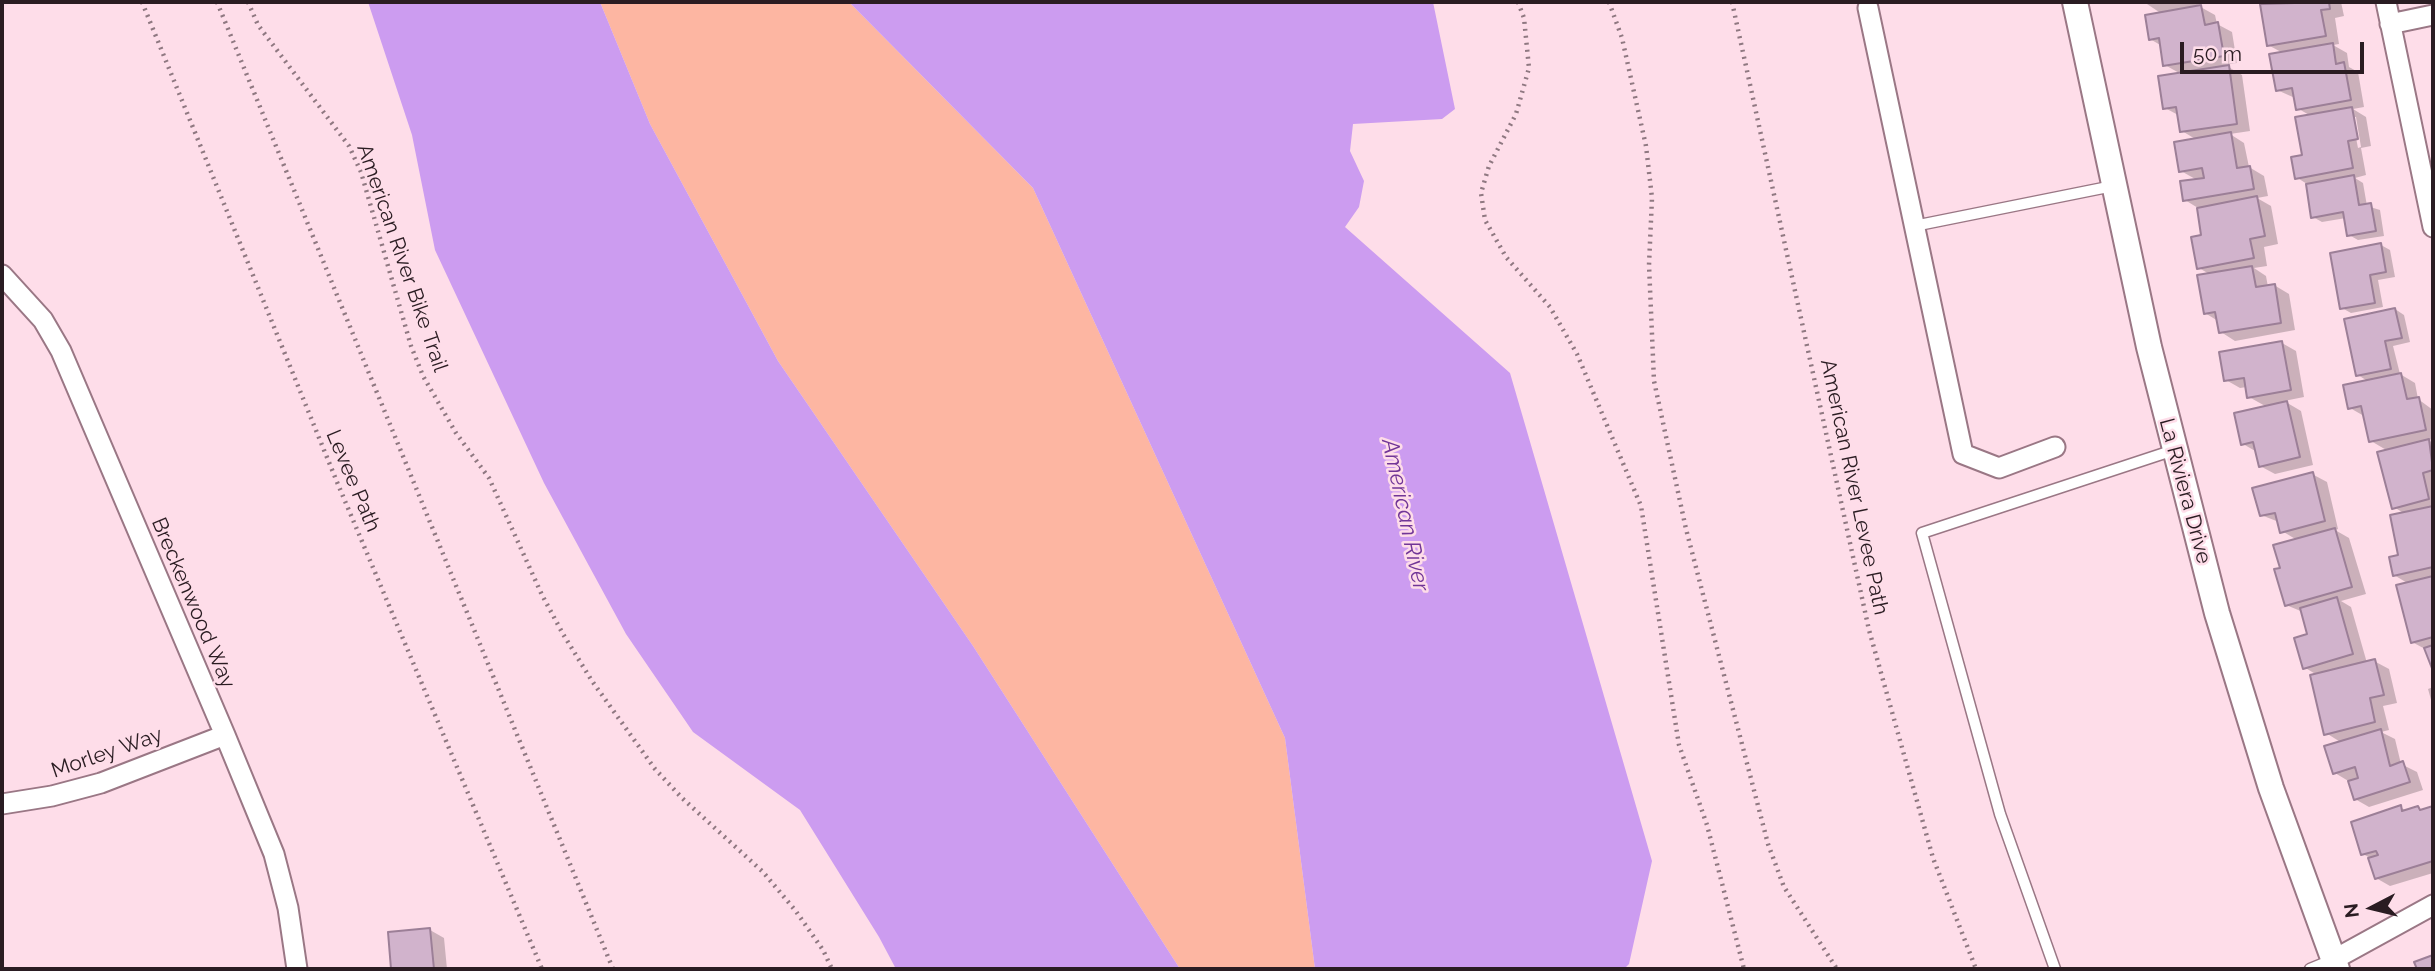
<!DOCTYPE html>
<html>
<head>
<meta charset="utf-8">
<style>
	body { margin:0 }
	#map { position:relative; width:2435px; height:971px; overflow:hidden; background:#fedde9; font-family:Raleway,sans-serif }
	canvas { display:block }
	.frame { position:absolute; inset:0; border:4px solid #2a1c22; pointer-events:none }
	.north { position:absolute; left:2337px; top:873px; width:70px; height:70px; -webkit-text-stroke:5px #fedde9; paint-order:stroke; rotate:263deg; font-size:19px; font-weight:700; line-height:28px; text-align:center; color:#2a1c22 }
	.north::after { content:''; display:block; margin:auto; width:24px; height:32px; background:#2a1c22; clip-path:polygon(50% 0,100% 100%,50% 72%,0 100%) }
	.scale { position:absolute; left:2180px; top:42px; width:184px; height:32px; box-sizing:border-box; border:4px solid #2a1c22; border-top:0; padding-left:9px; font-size:21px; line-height:24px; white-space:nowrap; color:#2a1c22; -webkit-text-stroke:5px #fedde9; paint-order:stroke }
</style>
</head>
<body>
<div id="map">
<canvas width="2435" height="971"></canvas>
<div class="frame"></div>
<div class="north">N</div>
<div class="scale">50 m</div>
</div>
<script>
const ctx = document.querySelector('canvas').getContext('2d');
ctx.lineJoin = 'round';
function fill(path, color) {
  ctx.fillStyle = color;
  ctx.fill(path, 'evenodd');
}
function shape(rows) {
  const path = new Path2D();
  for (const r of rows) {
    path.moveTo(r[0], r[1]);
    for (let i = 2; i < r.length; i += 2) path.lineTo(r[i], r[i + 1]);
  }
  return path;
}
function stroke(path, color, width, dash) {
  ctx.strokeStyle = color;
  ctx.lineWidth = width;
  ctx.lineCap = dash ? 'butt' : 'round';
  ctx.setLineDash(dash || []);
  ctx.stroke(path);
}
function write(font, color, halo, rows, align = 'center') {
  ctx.font = font + ' Raleway,sans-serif';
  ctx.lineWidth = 5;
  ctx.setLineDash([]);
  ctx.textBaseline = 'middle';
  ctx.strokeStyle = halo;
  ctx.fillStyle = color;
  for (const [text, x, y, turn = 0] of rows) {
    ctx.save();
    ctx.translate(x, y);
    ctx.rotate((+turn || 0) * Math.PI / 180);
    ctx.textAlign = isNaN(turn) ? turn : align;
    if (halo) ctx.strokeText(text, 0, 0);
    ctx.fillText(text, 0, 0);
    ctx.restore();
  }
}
fill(shape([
	[600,2,849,2,1033,188,1285,738,1315,969,1180,969,973,646,778,361,650,124]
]), '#fdb6a2');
fill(shape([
	[368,2,600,2,650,124,778,361,973,646,1180,969,896,969,879,937,800,810,693,732,626,634,544,483,435,250,412,135],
	[849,2,1433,2,1455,109,1442,119,1353,124,1350,151,1364,181,1359,207,1345,227,1510,373,1652,861,1629,964,1624,969,1315,969,1285,738,1033,188]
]), '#cc9cf0');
fill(shape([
	[2144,2,2208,2,2197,5,2215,15,2217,24,2232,32,2237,63,2225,65,2242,75,2250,131,2230,134,2244,143,2249,167,2264,176,2268,196,2257,198,2271,206,2278,244,2264,247,2267,266,2254,268,2266,276,2268,287,2274,285,2289,294,2295,330,2235,341,2221,332,2218,321,2205,313,2211,275,2199,268,2204,236,2198,208,2185,200,2197,180,2181,171,2197,140,2182,131,2180,116,2165,108,2181,74,2165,65,2162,46,2150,39,2162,14],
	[2271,2,2341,2,2344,16,2335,18,2339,44,2333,45,2347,53,2349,67,2358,72,2364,107,2353,109,2366,117,2371,146,2361,148,2366,175,2355,178,2363,183,2367,206,2380,210,2384,236,2358,240,2349,235,2346,218,2322,222,2313,217,2307,184,2296,177,2304,157,2311,116,2297,108,2295,98,2277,90,2283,53,2268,45],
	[2352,117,2356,117,2361,147,2358,148],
	[2381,245,2390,250,2395,277,2378,280,2383,307,2351,313,2342,308],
	[2395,309,2404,315,2410,342,2393,346,2400,374,2415,383,2418,399,2433,410,2433,439,2428,440,2433,443,2433,668,2427,650,2412,642,2409,584,2394,575,2400,556,2405,514,2394,507,2388,451,2371,441,2364,416,2350,408,2369,382,2358,375],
	[2282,343,2296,351,2304,397,2284,401,2301,411,2313,465,2275,474,2260,466,2257,452,2243,444,2267,407,2249,397,2247,387,2240,388,2226,380],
	[2312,474,2327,482,2338,529,2335,530,2349,538,2366,594,2341,601,2351,607,2367,663,2374,661,2389,669,2397,703,2383,706,2389,730,2381,732,2395,739,2401,764,2417,772,2423,790,2369,807,2355,799,2350,782,2335,773,2342,743,2326,733,2317,675,2304,667,2309,635,2303,612,2286,605,2282,569,2297,540,2282,531,2279,522,2261,515],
	[2433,687,2433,707,2428,689],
	[2400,807,2407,811,2433,808,2433,873,2390,886,2376,878,2370,858,2363,854],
	[430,930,444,938,447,969,393,969,390,933]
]), '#0003');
const building = shape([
	[2329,2,2330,9,2321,10,2326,36,2267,46,2260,4,2329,2],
	[2201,5,2205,25,2218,22,2224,56,2163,66,2159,38,2149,40,2145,15,2201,5],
	[2333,43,2336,64,2344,62,2351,100,2296,110,2292,88,2276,91,2269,54,2333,43],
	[2229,65,2237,124,2180,132,2176,107,2163,109,2158,76,2229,65],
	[2352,107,2358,139,2348,141,2353,168,2295,179,2291,157,2302,155,2295,117,2352,107],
	[2231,132,2237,168,2250,166,2254,189,2183,201,2180,181,2204,178,2202,168,2179,172,2174,142,2231,132],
	[2354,175,2359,205,2371,203,2376,231,2347,236,2343,212,2311,218,2306,184,2354,175],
	[2257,196,2265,236,2250,239,2254,258,2197,269,2191,237,2201,235,2197,208,2257,196],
	[2381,243,2386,272,2370,275,2375,303,2340,309,2330,253,2381,243],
	[2252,266,2256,287,2275,284,2281,323,2219,333,2215,312,2204,314,2197,275,2252,266],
	[2395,308,2402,338,2385,341,2391,369,2356,376,2344,319,2395,308],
	[2282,341,2291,390,2247,398,2244,378,2224,381,2219,352,2282,341],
	[2401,373,2407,399,2419,397,2426,430,2369,442,2361,406,2348,409,2343,385,2401,373],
	[2287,401,2300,457,2259,467,2253,442,2241,445,2234,413,2287,401],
	[2429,439,2433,470,2423,473,2429,499,2392,509,2377,452,2429,439],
	[2313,472,2325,521,2280,533,2275,513,2260,516,2252,488,2313,472],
	[2433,506,2433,567,2393,576,2389,557,2398,555,2390,515,2433,506],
	[2335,528,2352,587,2285,606,2274,569,2280,568,2273,545,2335,528],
	[2433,576,2433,637,2411,643,2396,585,2433,576],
	[2337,597,2353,654,2303,669,2294,638,2307,634,2300,608,2337,597],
	[2433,645,2433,671,2424,648,2433,645],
	[2375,659,2384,695,2370,698,2375,722,2324,735,2310,675,2375,659],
	[2381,729,2390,766,2403,761,2410,782,2354,800,2348,781,2358,778,2355,767,2333,774,2324,746,2381,729],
	[2401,805,2402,811,2418,806,2420,810,2433,806,2433,861,2375,879,2368,858,2378,855,2376,851,2361,855,2351,822,2401,805],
	[430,928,434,969,391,969,388,932,430,928],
	[2433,955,2433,969,2417,969,2414,962,2433,955]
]);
fill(building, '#d1b3cc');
stroke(building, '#9c7f97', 2);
const service = shape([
	[1914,226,2113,186],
	[2055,969,2000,814,1922,533,2174,450],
	[2310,969,2332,960]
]);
const minor = shape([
	[2386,2,2433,227],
	[1868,8,1963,454,1999,468,2055,447],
	[2390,24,2433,15],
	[2,275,43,320,61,351,225,735,274,854,288,908,297,969],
	[2,804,52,796,101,783,225,735],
	[2333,960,2433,905]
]);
const tertiary = shape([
	[2075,2,2149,347,2217,613,2271,788,2337,969]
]);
stroke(service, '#9a7785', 13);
stroke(minor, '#9a7785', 23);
stroke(tertiary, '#9a7785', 28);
stroke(shape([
	[142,2,337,482,542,969],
	[217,2,613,969],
	[248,2,258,25,349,146,361,172,411,346,423,376,456,433,489,478,542,595,563,634,592,681,655,769,682,798,763,872,795,910,823,950,832,969],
	[1518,2,1524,18,1529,68,1516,114,1489,166,1481,193,1485,220,1506,257,1550,307,1577,354,1641,506,1679,745,1707,825,1744,969],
	[1609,2,1622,38,1646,146,1652,198,1649,265,1654,381,1686,529,1768,844,1784,887,1837,969],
	[1732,2,1869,630,1933,858,1976,969]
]), '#8f7881', 4.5, [2, 5]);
stroke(service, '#fff', 10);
stroke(minor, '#fff', 19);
stroke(tertiary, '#fff', 24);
write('21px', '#2a1c22', '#fedde9', [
	["American River Bike Trail",402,258,71],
	["Levee Path",353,481,67],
	["American River Levee Path",1854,487,78],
	["La Riviera Drive",2185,491,75],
	["Breckenwood Way",193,603,67],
	["Morley Way",107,753,-19]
]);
write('italic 23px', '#713597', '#fedde9', [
	["American River",1405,515,78]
]);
</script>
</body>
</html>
